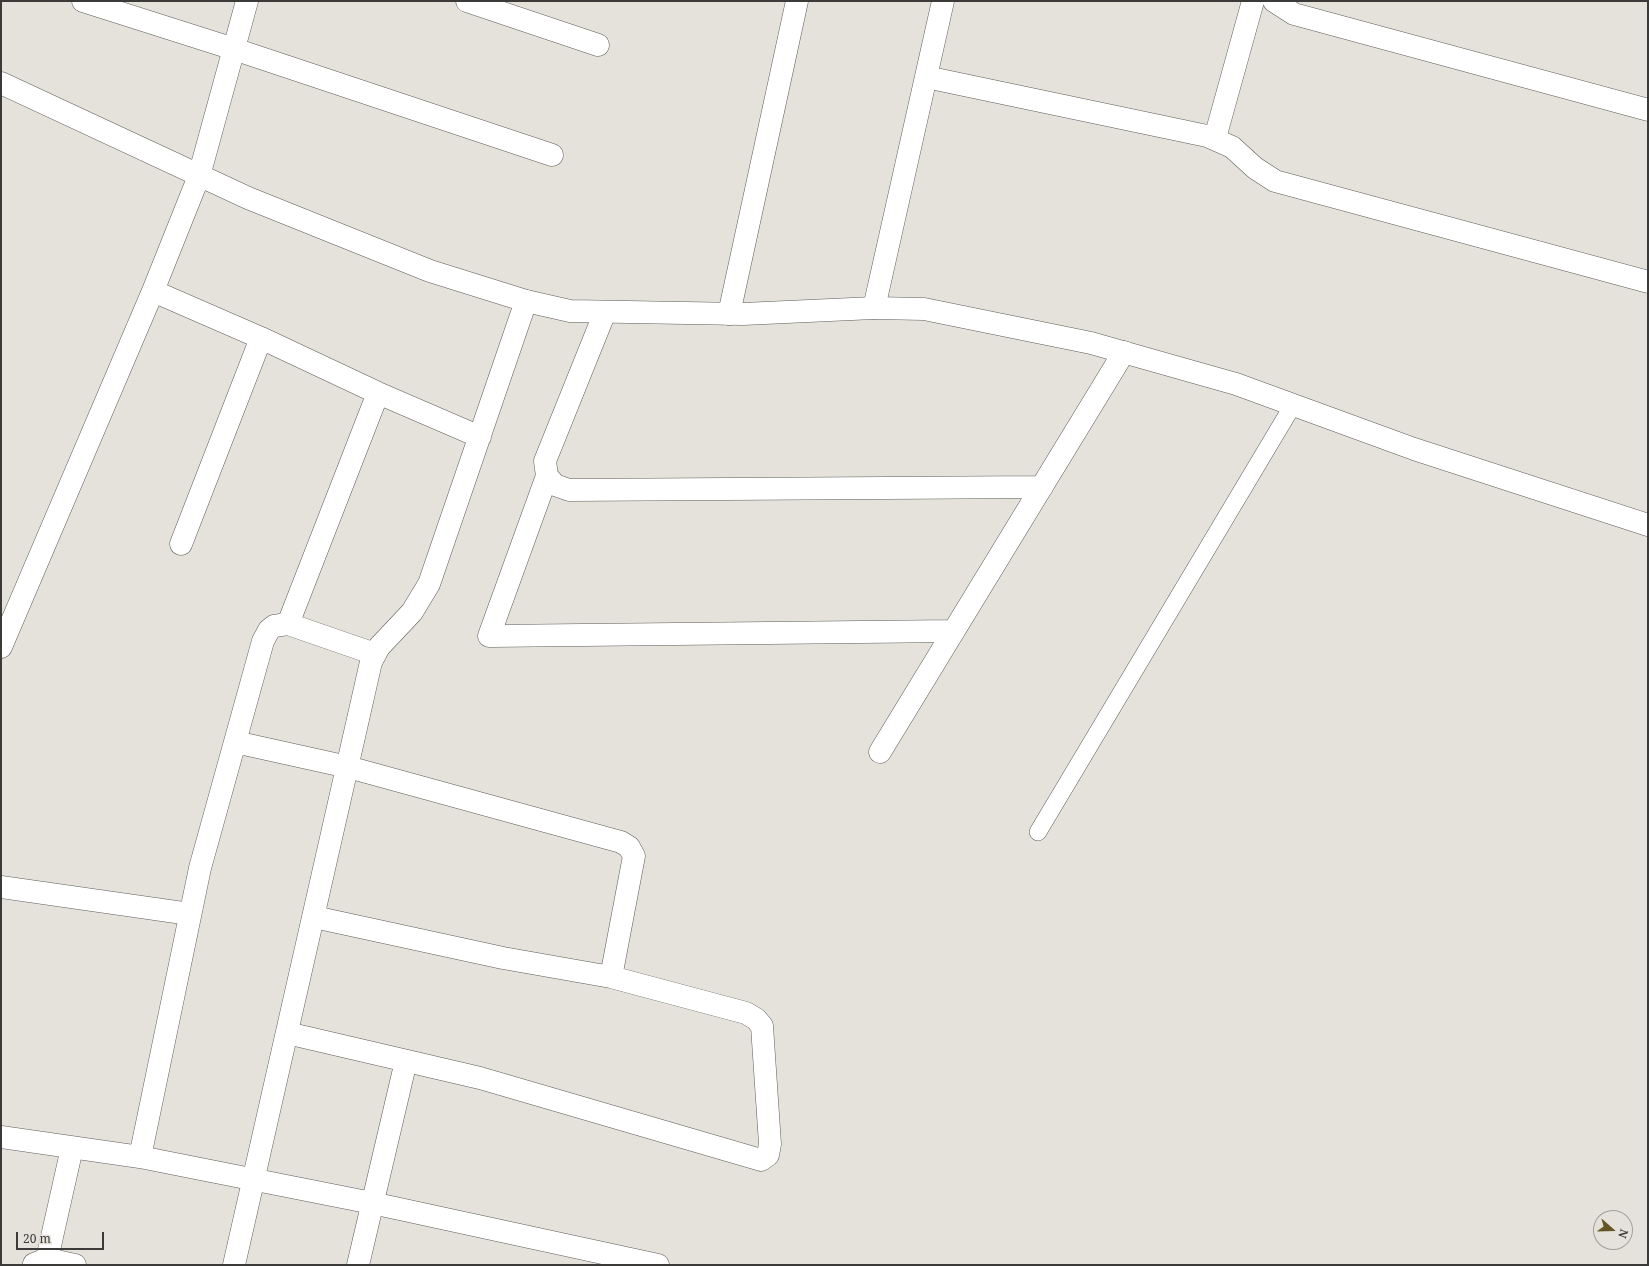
<!DOCTYPE html>
<html>
<head>
<meta charset="utf-8">
<style>
	body { margin:0 }
	#map { position:relative; width:1649px; height:1266px; overflow:hidden; background:#e5e2dc; font-family:"Noto Serif",serif }
	canvas { display:block }
	.frame { position:absolute; inset:0; border:2px solid #3c3a38; pointer-events:none }
	.north { position:absolute; left:1593px; top:1210px; width:40px; height:40px; box-sizing:border-box; background:#e5e2dc; border:1px solid #a19f9a; border-radius:50%; rotate:110deg; font-size:11px; font-weight:700; line-height:16px; text-align:center; color:#3c3a38 }
	.north::after { content:''; display:block; margin:auto; width:14px; height:18px; background:#665624; clip-path:polygon(50% 0,100% 100%,50% 72%,0 100%) }
	.scale { position:absolute; left:16px; top:1232px; width:88px; height:18px; box-sizing:border-box; border:2px solid #3c3a38; border-top:0; padding-left:5px; font-size:12px; line-height:14px; white-space:nowrap; color:#3c3a38; -webkit-text-stroke:3px #e5e2dc; paint-order:stroke }
</style>
</head>
<body>
<div id="map">
<canvas width="1649" height="1266"></canvas>
<div class="frame"></div>
<div class="north">N</div>
<div class="scale">20 m</div>
</div>
<script>
const ctx = document.querySelector('canvas').getContext('2d');
ctx.lineJoin = 'round';
function shape(rows) {
  const path = new Path2D();
  for (const r of rows) {
    path.moveTo(r[0], r[1]);
    for (let i = 2; i < r.length; i += 2) path.lineTo(r[i], r[i + 1]);
  }
  return path;
}
function stroke(path, color, width, dash) {
  ctx.strokeStyle = color;
  ctx.lineWidth = width;
  ctx.lineCap = dash ? 'butt' : 'round';
  ctx.setLineDash(dash || []);
  ctx.stroke(path);
}
const service = shape([
	[1038,832,1293,405]
]);
const minor = shape([
	[83,1,234,49,552,155],
	[467,1,598,45],
	[1274,1,1294,14,1648,110],
	[926,77,1207,136,1232,147,1255,168,1275,181,1648,282],
	[1215,138,1253,1],
	[153,291,261,338,378,393,480,437],
	[874,308,943,1],
	[605,312,545,461,547,476,555,485,569,490,1042,487],
	[729,314,797,1],
	[547,476,489,636,954,631],
	[181,544,261,338],
	[288,624,378,393],
	[1,647,153,291,199,176,247,1],
	[235,742,348,767,621,842,629,847,634,856,611,977],
	[880,752,1124,352],
	[1,887,190,914],
	[287,1033,480,1078,761,1160,768,1155,770,1144,762,1026,756,1019,746,1013,611,977,503,958,314,917],
	[1,1137,140,1157,372,1203,658,1265],
	[140,1157,200,868,263,641,269,630,274,626,288,624,375,654],
	[47,1259,72,1148],
	[34,1264,47,1259,75,1265],
	[234,1265,371,662,379,647,412,612,429,584,526,301],
	[358,1265,406,1061]
]);
const tertiary = shape([
	[1,83,248,198,430,271,526,301,570,311,743,314,874,308,924,309,1091,343,1236,384,1414,449,1648,525]
]);
stroke(service, '#5e5c57', 18);
stroke(minor, '#5e5c57', 23);
stroke(tertiary, '#5e5c57', 23);
stroke(service, '#fff', 17);
stroke(minor, '#fff', 22);
stroke(tertiary, '#fff', 22);
</script>
</body>
</html>
